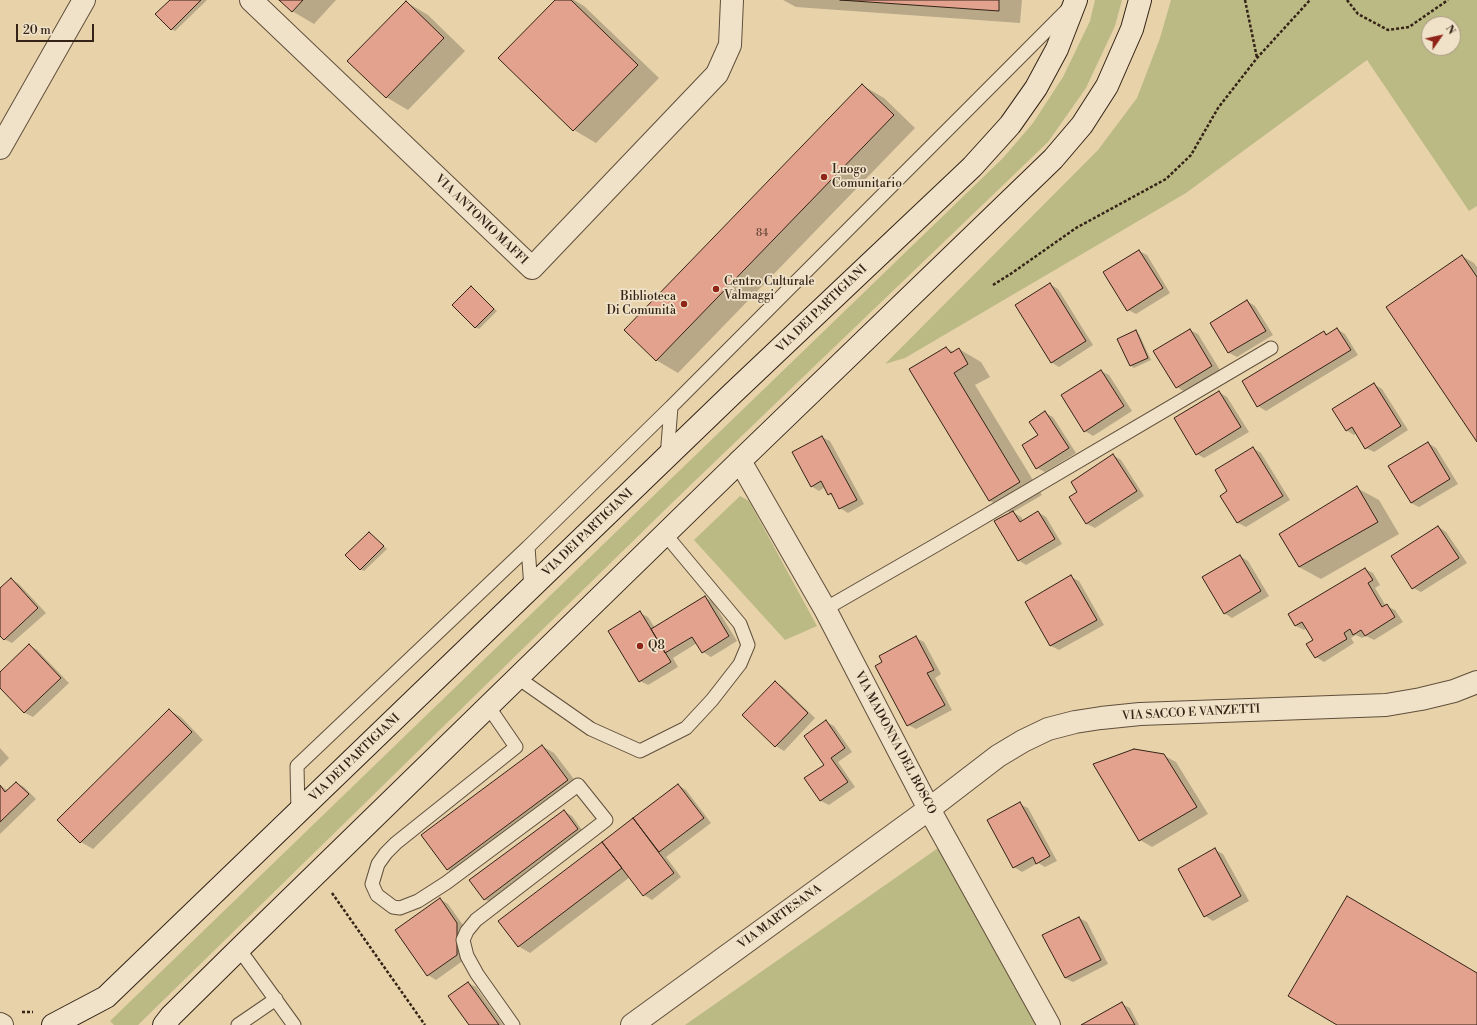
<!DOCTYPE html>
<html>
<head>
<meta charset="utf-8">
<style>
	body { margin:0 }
	#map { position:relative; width:1477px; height:1025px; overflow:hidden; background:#e7d2aa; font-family:"Libre Bodoni",serif }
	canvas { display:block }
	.north { position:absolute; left:1421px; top:16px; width:40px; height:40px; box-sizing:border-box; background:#efe2c8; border:1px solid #a49681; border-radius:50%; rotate:56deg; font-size:11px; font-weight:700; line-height:16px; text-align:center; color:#342316 }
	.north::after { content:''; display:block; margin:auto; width:14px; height:18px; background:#8f2418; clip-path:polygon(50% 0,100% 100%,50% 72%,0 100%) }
	.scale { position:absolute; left:16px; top:24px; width:78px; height:18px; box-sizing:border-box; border:2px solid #342316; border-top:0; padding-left:5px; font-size:12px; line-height:14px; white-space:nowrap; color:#342316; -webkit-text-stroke:3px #efe2c8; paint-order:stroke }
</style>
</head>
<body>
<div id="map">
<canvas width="1477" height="1025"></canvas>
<div class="north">N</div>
<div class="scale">20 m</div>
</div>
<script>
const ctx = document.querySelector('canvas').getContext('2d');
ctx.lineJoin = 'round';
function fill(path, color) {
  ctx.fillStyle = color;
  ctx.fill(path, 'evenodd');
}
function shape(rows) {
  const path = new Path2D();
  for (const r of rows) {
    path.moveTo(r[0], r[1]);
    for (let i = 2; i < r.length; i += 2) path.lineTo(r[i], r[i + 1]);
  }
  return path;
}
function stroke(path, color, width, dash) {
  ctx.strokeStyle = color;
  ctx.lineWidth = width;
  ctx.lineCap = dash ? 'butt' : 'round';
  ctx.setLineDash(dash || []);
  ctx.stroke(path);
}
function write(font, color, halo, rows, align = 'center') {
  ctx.font = font + ' "Libre Bodoni",serif';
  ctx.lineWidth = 3.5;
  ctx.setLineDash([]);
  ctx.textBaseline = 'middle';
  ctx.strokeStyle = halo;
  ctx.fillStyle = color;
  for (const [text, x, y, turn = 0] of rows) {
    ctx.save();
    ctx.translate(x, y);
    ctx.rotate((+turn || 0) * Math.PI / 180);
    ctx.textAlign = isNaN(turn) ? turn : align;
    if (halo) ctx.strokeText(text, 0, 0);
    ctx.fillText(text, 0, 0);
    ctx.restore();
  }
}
fill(shape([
	[1095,0,1122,0,1115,26,1086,88,1048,142,675,500,138,1025,114,1025,110,1021,1003,158,1033,123,1063,77,1090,21],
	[1171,0,1477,0,1477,206,1469,211,1367,60,1186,193,905,358,885,364,1098,150,1137,98,1160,38],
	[1429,24,1453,24,1453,48,1429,48],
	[740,496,749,501,817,626,785,640,694,540],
	[941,846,1038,1025,685,1025]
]), '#bcba84');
fill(shape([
	[171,0,207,0,175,31,171,29],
	[280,0,336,0,314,24,292,11],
	[556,0,574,0,584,6,659,78,596,143,574,130,500,58],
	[783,0,1022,0,1020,23,796,7],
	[406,2,428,15,465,51,408,110,386,97],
	[862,85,884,98,915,128,678,373,656,360],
	[1139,251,1147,255,1170,293,1136,314,1128,310],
	[1462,256,1474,263,1477,267,1477,440],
	[1050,284,1058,289,1093,345,1059,367,1051,362],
	[471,287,497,311,479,329,475,327],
	[1247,301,1255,306,1273,335,1237,357,1229,353,1211,323],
	[1337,329,1345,334,1358,355,1266,411,1258,406,1324,332,1328,335],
	[1190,330,1198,334,1220,370,1185,392,1177,387],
	[1136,332,1139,334,1151,360,1134,368,1131,366],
	[946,348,954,352,959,349,981,362,990,377,975,385,1042,495,1013,512,1021,517,1024,521,1038,512,1046,517,1062,544,1026,565,1018,560,1011,513,990,501],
	[1101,371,1109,375,1132,411,1093,436,1085,431],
	[1374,384,1382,389,1408,430,1374,452,1366,448,1357,433,1354,435,1346,430],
	[1219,392,1227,397,1249,432,1204,458,1197,454],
	[1045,413,1053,417,1076,453,1045,472,1037,468,1039,435],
	[822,437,830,441,864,504,848,513,840,508,834,497,829,494,825,487,819,491,811,486],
	[1428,443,1436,448,1458,484,1419,507,1411,503,1389,467],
	[1253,448,1261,453,1290,500,1246,527,1238,523,1222,496,1229,492],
	[1113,455,1121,460,1144,496,1095,528,1087,524],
	[1357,488,1379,500,1399,534,1321,579,1299,567],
	[1439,527,1446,532,1467,563,1421,592,1413,588],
	[369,533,387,549,364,571,360,569],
	[1240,556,1248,561,1269,596,1232,618,1224,613],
	[1365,569,1373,573,1380,585,1375,588,1386,606,1395,610,1403,622,1374,640,1366,636,1362,638,1356,635,1351,638,1354,643,1324,662,1316,657,1314,640,1307,628,1304,630,1296,626,1290,614],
	[1071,577,1079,581,1104,625,1059,650,1051,646,1026,602],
	[11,579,19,584,46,613,12,643,4,639,0,634,0,589],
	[705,597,713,602,737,641,711,657,703,652,697,643,673,658,678,667,648,685,640,681,640,613,648,617,655,628],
	[916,638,924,642,941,674,935,678,952,710,916,729,908,725,884,662],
	[29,645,37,650,69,683,33,717,25,713,0,686,0,673],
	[775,682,783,687,815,718,784,751,776,746,743,715],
	[169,710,181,717,203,740,93,849,81,842],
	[826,722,834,726,852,752,838,762,855,787,829,805,821,801,806,779,825,765],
	[542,746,554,753,580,787,459,876,447,869],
	[0,748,9,758,0,767],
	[1163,755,1176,762,1208,814,1152,847,1140,840],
	[16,783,24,787,36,799,0,834,0,785,8,791],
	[678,785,686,790,711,823,666,857,681,877,652,900,644,895,630,877,530,953,518,946,499,921],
	[1020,804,1028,808,1057,861,1045,867,1038,863,1022,872,1014,867],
	[564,811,572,816,585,834,492,903,484,899],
	[1215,850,1223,854,1249,901,1213,921,1205,916],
	[440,899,448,904,465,928,464,960,436,980,428,975],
	[1079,918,1087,922,1108,964,1073,982,1065,978],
	[468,983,476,987,503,1025,470,1025],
	[1122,1004,1130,1008,1139,1025,1083,1025]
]), '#0003');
const building = shape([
	[170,0,201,0,171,30,155,14,170,0],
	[279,0,303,0,292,12,279,0],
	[555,0,571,0,638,65,573,131,498,58,555,0],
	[840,0,999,0,999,11,840,0],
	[406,1,444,38,386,98,347,61,406,1],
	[862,84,894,115,656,361,624,330,862,84],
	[1139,250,1163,288,1127,311,1103,272,1139,250],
	[1462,255,1477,277,1477,442,1386,307,1462,255],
	[1050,283,1086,341,1051,363,1015,305,1050,283],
	[471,286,494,309,475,328,452,305,471,286],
	[1247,300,1266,331,1228,353,1210,323,1247,300],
	[1337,328,1351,350,1257,407,1242,381,1324,331,1326,335,1337,328],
	[1190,329,1212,366,1176,388,1153,351,1190,329],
	[1136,330,1148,358,1130,366,1117,339,1136,330],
	[946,347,951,353,959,348,968,364,954,373,1020,482,989,501,909,369,946,347],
	[1101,370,1124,406,1084,432,1061,395,1101,370],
	[1374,383,1401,426,1365,449,1352,427,1346,431,1332,409,1374,383],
	[1219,391,1241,427,1196,455,1174,418,1219,391],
	[1045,411,1069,448,1036,469,1022,445,1038,435,1029,422,1045,411],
	[822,436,857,500,839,509,831,493,828,495,821,481,811,487,792,452,822,436],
	[1428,442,1450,479,1411,503,1388,466,1428,442],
	[1253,447,1283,496,1237,523,1220,496,1227,491,1215,470,1253,447],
	[1113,454,1137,491,1086,524,1069,497,1077,492,1071,482,1113,454],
	[1357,486,1378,522,1299,567,1279,534,1357,486],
	[1013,511,1020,522,1038,511,1055,539,1018,561,994,521,1013,511],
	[1438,526,1459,558,1412,589,1391,556,1438,526],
	[369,532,384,546,360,570,345,555,369,532],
	[1240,555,1261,591,1224,614,1202,577,1240,555],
	[1365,568,1373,580,1368,583,1382,607,1387,604,1395,617,1365,636,1361,630,1353,635,1350,629,1344,633,1347,639,1315,658,1306,644,1313,640,1302,622,1295,626,1288,614,1365,568],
	[1071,575,1097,620,1050,646,1025,602,1071,575],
	[11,578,38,608,4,640,0,636,0,588,11,578],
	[705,596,729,636,702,653,692,637,665,653,651,629,705,596],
	[640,611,671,662,639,682,608,631,640,611],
	[916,636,934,670,927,673,945,705,907,726,875,666,882,662,879,656,916,636],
	[29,644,61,678,24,713,0,688,0,672,29,644],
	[775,681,808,713,775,747,742,715,775,681],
	[169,709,192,732,80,843,57,820,169,709],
	[826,720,845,748,831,758,848,782,820,801,804,778,824,765,804,736,826,720],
	[542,745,568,780,447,870,421,835,542,745],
	[1134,749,1164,754,1197,807,1139,841,1093,764,1134,749],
	[16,782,29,794,0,822,0,785,5,792,16,782],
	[678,784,704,818,659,852,633,818,678,784],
	[1020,802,1050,856,1036,864,1033,857,1013,868,987,820,1020,802],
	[564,810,578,829,484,900,469,880,564,810],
	[633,818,674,873,643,896,602,842,633,818],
	[602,842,622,868,518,947,498,921,602,842],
	[1215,848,1241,896,1204,917,1178,869,1215,848],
	[1347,896,1477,973,1477,1025,1337,1025,1288,996,1347,896],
	[440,898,457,923,457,955,427,976,395,930,440,898],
	[1079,917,1101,960,1065,978,1042,935,1079,917],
	[468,982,499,1025,469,1025,448,996,468,982],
	[1122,1002,1135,1025,1081,1025,1122,1002]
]);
fill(building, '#e3a28d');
stroke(building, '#342316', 1);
const lane = shape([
	[667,457,671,407,1069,8],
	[531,588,528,547,671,407],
	[825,609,936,545,1271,348],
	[518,678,591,729,640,751,686,728,712,700,740,664,748,645,740,624,665,534],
	[488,706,516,747,396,843,386,853,378,864,372,884,377,895,393,907,400,908,418,901,446,883,578,785,606,820,476,920,467,931,463,940,467,956,477,974,513,1025],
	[298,812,297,766,528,547],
	[239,949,294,1025],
	[238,1025,276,999]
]);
const street = shape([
	[251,0,532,268,717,74,730,45,732,0],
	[0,148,84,0],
	[740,461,825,609,929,809,1049,1025],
	[0,1024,2,1025],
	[632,1025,929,809,998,756,1023,741,1048,729,1075,722,1101,718,1140,714,1386,705,1421,699,1454,691,1477,682]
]);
const secondary = shape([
	[53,1025,106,997,733,393,972,167,1010,125,1036,88,1057,49,1076,0],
	[164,1025,171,1016,239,949,740,461,1053,159,1082,125,1107,86,1132,29,1140,0]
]);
stroke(lane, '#614f3b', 15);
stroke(street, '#614f3b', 24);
stroke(secondary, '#342316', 24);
stroke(shape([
	[1245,0,1257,58],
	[1347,0,1358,14,1388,30,1409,27,1448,0],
	[993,285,1012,273,1076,228,1166,179,1191,155,1218,108,1257,58,1310,0],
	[332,893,425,1025],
	[22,1012,33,1012]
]), '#342316', 2.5, [3, 2]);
stroke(lane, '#efe2c8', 13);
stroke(street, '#efe2c8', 22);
stroke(secondary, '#efe2c8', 22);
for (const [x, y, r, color] of [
	[824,177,4,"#8f2418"],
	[716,289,4,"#8f2418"],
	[684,304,4,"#8f2418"],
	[640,646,4,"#8f2418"]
]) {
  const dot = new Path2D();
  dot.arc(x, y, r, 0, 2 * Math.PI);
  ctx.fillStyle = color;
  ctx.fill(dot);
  stroke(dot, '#efe2c8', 1.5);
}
write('10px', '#604334', null, [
	["84",762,234]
]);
write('12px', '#342316', '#efe2c8', [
	["Luogo",832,170],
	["Comunitario",832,184],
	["Centro Culturale",724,282],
	["Valmaggi",724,296],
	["Biblioteca",676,297,"right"],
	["Di Comunità",676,311,"right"],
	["Q8",648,646]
], 'left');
write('12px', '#342316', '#efe2c8', [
	["VIA ANTONIO MAFFI",481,220,44],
	["VIA DEI PARTIGIANI",822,309,-44],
	["VIA DEI PARTIGIANI",588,533,-44],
	["VIA SACCO E VANZETTI",1191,713,-3],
	["VIA MADONNA DEL BOSCO",895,743,62],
	["VIA DEI PARTIGIANI",355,758,-44],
	["VIA MARTESANA",780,917,-36]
]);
</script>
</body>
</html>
